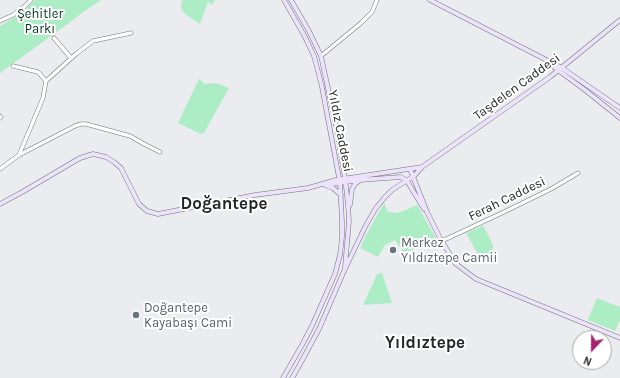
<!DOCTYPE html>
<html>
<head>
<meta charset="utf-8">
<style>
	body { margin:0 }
	#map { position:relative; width:620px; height:378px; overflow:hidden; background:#eaecef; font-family:Karla,sans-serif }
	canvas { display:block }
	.north { position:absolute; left:572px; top:330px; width:40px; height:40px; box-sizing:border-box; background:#fff; border:1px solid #a8a8a9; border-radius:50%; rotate:202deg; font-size:11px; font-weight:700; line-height:16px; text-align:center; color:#252627 }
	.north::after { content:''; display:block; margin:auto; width:14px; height:18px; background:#a52270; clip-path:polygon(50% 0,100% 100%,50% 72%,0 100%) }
</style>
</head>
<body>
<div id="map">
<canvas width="620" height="378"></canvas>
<div class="north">N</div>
</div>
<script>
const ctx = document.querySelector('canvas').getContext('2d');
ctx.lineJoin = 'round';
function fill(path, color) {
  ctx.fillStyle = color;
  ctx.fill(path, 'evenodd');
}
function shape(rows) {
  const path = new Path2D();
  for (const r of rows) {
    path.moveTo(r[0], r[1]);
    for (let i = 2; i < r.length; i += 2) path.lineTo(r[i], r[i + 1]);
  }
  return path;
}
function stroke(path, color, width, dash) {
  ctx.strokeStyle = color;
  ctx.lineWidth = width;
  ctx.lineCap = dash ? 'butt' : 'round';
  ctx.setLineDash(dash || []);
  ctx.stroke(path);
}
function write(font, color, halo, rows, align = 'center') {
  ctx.font = font + ' Karla,sans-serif';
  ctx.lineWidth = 4;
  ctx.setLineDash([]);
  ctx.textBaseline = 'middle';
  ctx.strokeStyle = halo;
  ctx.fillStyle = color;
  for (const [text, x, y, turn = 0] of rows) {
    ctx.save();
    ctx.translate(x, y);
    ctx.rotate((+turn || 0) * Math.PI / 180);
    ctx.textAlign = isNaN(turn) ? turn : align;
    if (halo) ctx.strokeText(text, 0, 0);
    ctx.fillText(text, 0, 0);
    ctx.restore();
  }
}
fill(shape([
	[35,0,101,0,83,12,69,23,0,73,0,26,7,22,22,13],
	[182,0,215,0,212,5,208,2,200,24,195,21,184,13,181,8],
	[199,79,205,84,216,83,229,88,204,133,201,134,178,123],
	[384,203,388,212,398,213,417,205,436,238,435,241,404,253,395,240,385,245,378,257,360,248,367,233],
	[482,226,484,227,493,245,493,254,490,263,484,260,479,256,466,233],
	[382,273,392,303,363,305,377,274],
	[597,298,620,307,620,320,615,331,588,320]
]), '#adedc6');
const tertiary = shape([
	[0,21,13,15,24,7,31,0],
	[54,38,71,58],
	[321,56,361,23,372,12,377,0],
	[13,66,38,72,46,81,43,98,19,155],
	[46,81,76,54,93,41,131,33],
	[0,116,1,117,0,118],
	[0,169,19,155,75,126,81,124,86,124,130,136,144,144,160,152],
	[442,241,504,212,551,189,578,173]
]);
const secondary = shape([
	[291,0,309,31,321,56,337,130,345,178,348,205,349,221,345,267],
	[430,0,562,68,620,108],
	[551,65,585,90,620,118],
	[422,167,550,77,620,20],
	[410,169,427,212,440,238,455,263,464,270,476,279,620,338],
	[325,185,360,180,401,177,407,181,424,209],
	[327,186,333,188,341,195],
	[0,204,24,191,80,158,93,154,106,157,114,162,121,168,139,204,147,211,158,214,255,195,308,188,336,180,422,167,414,176,392,190,385,197,376,208,366,225,344,271,319,329,299,366,292,378],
	[350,205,352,189,355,184,359,181],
	[283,378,302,345,312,326,335,274,340,255,342,237,342,222,340,183,322,87,314,56,305,37,284,0]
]);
stroke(tertiary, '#717376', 4.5);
stroke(secondary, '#717376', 5);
stroke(tertiary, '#fff', 3.5);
stroke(secondary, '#ece2fc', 4);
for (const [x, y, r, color] of [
	[393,250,4,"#6b7280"],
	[136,315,4,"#6b7280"]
]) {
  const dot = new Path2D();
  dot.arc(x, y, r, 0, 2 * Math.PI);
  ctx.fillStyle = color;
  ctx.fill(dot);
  stroke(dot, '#fff', 1.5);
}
write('13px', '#05341e', '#fff', [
	["Şehitler",40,14],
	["Parkı",40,29]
]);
write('13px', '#252627', '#fff', [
	["Taşdelen Caddesi",517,87,-36],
	["Yıldız Caddesi",340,131,79],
	["Ferah Caddesi",507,199,-26]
]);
write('13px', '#5b616d', '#fff', [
	["Merkez",401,243],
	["Yıldıztepe Camii",401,258],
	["Doğantepe",144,308],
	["Kayabaşı Cami",144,323]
], 'left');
write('bold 17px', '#252627', '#fff', [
	["Doğantepe",224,204],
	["Yıldıztepe",425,343]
]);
</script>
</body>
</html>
